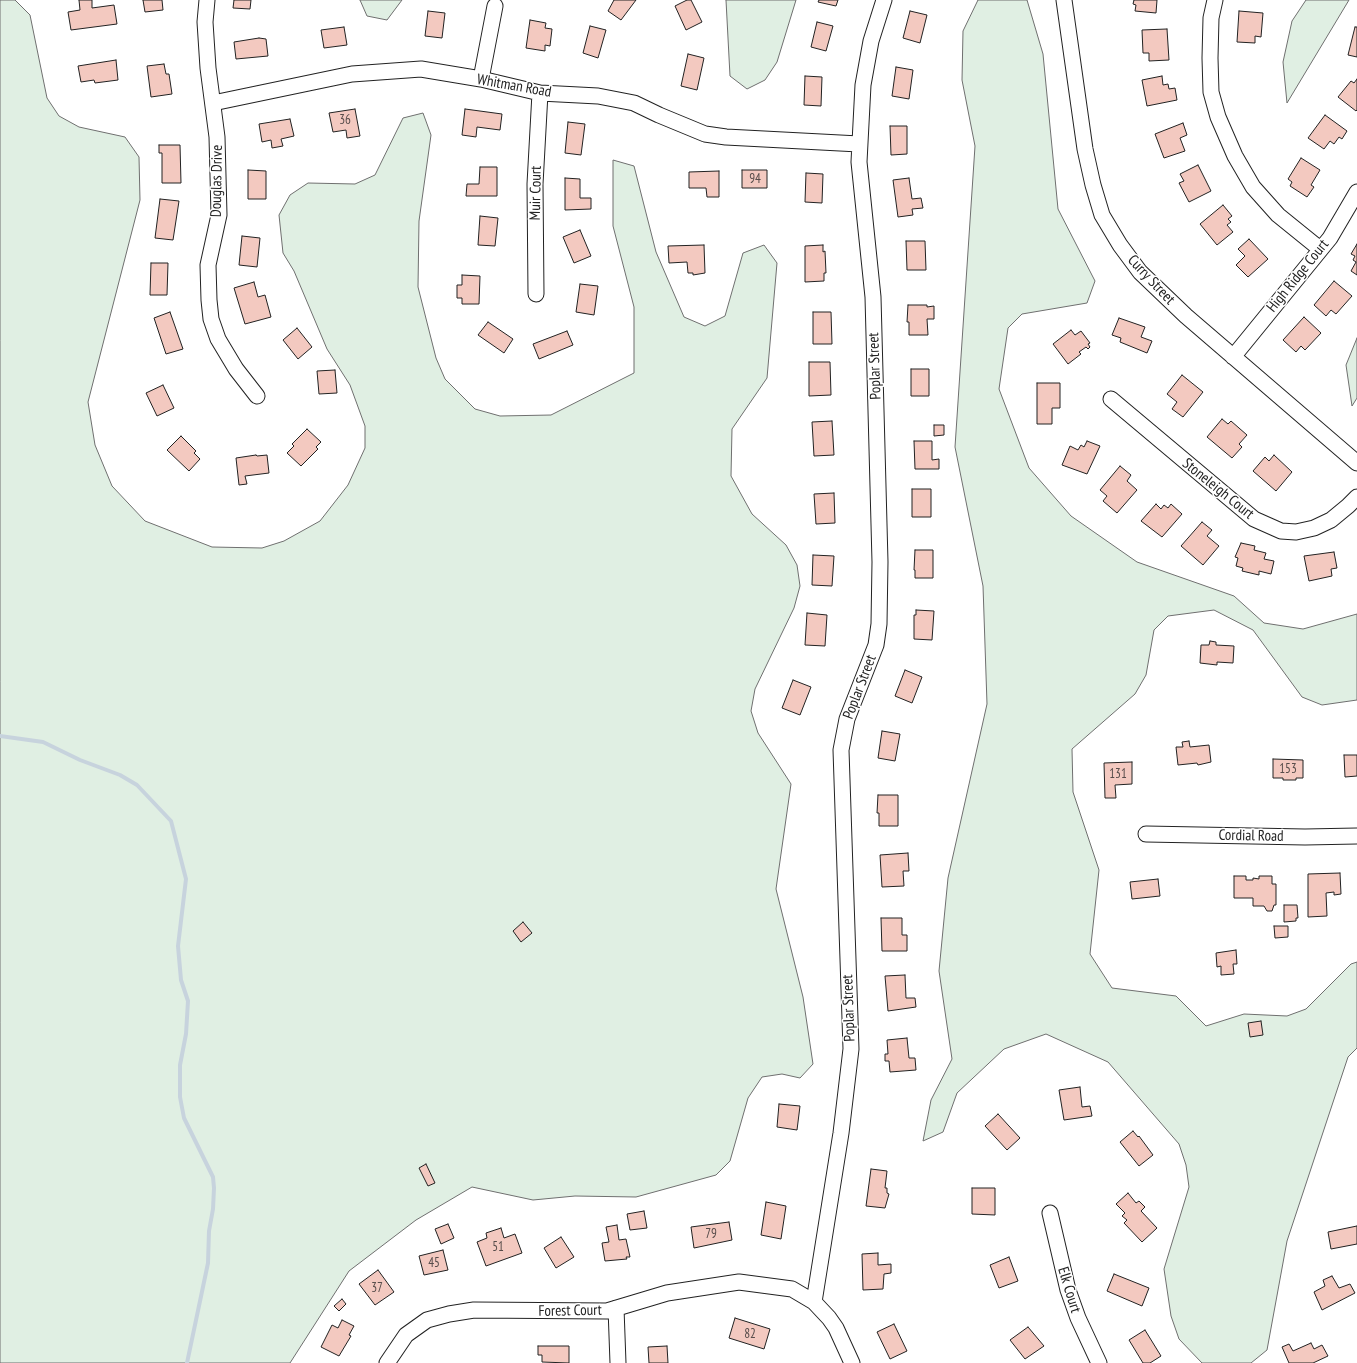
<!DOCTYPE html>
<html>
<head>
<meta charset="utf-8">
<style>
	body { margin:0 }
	canvas { display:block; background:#fff }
</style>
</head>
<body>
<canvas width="1357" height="1363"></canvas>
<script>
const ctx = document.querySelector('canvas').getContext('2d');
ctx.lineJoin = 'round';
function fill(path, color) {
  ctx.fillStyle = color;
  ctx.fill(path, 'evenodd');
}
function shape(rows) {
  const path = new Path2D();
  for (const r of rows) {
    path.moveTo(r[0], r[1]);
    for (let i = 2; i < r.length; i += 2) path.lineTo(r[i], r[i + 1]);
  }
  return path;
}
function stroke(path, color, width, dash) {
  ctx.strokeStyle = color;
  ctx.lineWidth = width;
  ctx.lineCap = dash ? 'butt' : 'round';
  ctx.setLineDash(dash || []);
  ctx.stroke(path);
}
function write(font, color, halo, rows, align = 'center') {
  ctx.font = font + ' "PT Sans Narrow",sans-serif';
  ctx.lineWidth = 3;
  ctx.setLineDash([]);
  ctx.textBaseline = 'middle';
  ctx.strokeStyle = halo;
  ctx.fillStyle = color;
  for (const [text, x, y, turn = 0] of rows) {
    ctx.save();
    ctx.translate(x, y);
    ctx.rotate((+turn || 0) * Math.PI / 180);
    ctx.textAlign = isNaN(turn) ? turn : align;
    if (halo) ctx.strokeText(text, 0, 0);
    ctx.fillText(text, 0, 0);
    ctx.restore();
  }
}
const green = shape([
	[0,0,15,0,30,15,47,98,59,116,79,127,125,137,139,157,140,200,88,402,95,445,112,486,145,521,212,547,262,548,284,541,320,521,348,485,365,448,365,426,350,385,327,349,294,271,283,253,279,215,290,195,308,183,355,184,375,175,403,118,423,113,431,135,419,221,418,287,436,358,445,379,475,409,500,416,551,415,634,373,634,307,613,226,613,160,634,166,656,252,684,317,705,326,725,316,743,253,764,245,777,263,767,378,732,429,731,476,752,514,786,545,797,565,800,586,794,608,755,689,751,711,758,733,791,784,776,889,803,997,813,1064,800,1078,782,1074,762,1077,748,1098,730,1161,716,1175,636,1197,575,1196,533,1200,472,1187,416,1220,349,1271,290,1363,0,1363,0,0],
	[360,0,402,0,387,20,367,16,360,0],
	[726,0,796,0,777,62,765,80,747,89,730,76,726,0],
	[978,0,1027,0,1043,54,1058,209,1095,281,1087,303,1022,314,1008,328,999,389,1029,468,1071,516,1137,562,1234,596,1264,623,1303,629,1357,614,1357,700,1322,705,1302,697,1253,630,1214,610,1168,616,1154,630,1146,675,1135,694,1072,749,1073,792,1099,870,1090,954,1112,988,1176,996,1206,1026,1244,1014,1287,1016,1306,1009,1351,964,1357,962,1357,1048,1348,1057,1287,1241,1267,1350,1251,1363,1202,1363,1179,1339,1171,1316,1164,1269,1189,1187,1186,1165,1179,1144,1108,1062,1046,1034,1004,1049,957,1093,943,1132,923,1141,931,1100,952,1059,939,971,948,878,987,704,983,586,955,447,975,146,962,80,963,31,978,0],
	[1306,0,1349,0,1287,103,1283,62,1292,21,1306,0],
	[1357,338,1357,398,1352,406,1346,365,1357,338]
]);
fill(green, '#e0efe3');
stroke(green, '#6f6f6f', 1);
stroke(shape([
	[0,736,43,742,80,760,120,775,137,785,171,821,186,879,178,946,181,980,188,1001,186,1034,180,1065,180,1097,184,1118,213,1177,214,1188,213,1209,209,1231,208,1263,187,1363]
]), '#c7d3dd', 4);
const building = shape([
	[79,0,92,0,92,8,114,5,117,24,71,30,68,12,80,10,79,0],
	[143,0,162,0,163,10,145,12,143,0],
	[234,0,251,0,250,9,233,8,234,0],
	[614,0,636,0,621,20,608,11,614,0],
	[687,0,691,0,702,22,686,30,675,6,687,0],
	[819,0,838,0,836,6,818,2,819,0],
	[1134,0,1157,0,1156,13,1135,11,1136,5,1133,4,1134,0],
	[428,11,445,13,442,38,425,36,428,11],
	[910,11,927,15,920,43,903,38,910,11],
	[1239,11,1263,13,1261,37,1255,36,1255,43,1237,42,1239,11],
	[530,20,546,23,545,28,552,29,550,46,545,45,545,51,526,48,530,20],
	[817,22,833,26,826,51,811,47,817,22],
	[590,26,606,30,598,58,583,53,590,26],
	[344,27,347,45,324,48,321,30,344,27],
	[1355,27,1357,27,1357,57,1348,55,1355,27],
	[1167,29,1169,60,1149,61,1149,53,1143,53,1142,30,1167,29],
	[259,38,266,39,268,56,236,59,234,42,259,38],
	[688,54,704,58,697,90,681,86,688,54],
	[116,60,118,80,95,83,94,80,81,82,78,66,116,60],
	[164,64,166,74,169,74,172,94,151,97,147,66,164,64],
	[896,67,913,70,909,99,892,96,896,67],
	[805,76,822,77,821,106,804,105,805,76],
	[1162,76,1163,85,1168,84,1169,89,1175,88,1177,100,1147,106,1142,80,1162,76],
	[1357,79,1357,110,1356,111,1338,97,1351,81,1354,83,1357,79],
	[355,109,360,136,347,138,346,130,333,132,329,113,355,109],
	[465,109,502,114,500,130,477,127,476,137,462,135,465,109],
	[1325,115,1347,131,1342,139,1339,137,1334,144,1330,141,1324,149,1308,138,1325,115],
	[290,119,294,136,281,139,283,146,272,148,271,140,262,142,259,124,290,119],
	[568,122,585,124,581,155,565,153,568,122],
	[1183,123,1187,135,1180,138,1185,151,1164,158,1155,134,1183,123],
	[890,126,907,126,907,154,891,155,890,126],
	[159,145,180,145,181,183,162,183,162,153,159,153,159,145],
	[1301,158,1320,170,1311,185,1314,187,1307,197,1290,186,1292,182,1288,179,1301,158],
	[1198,165,1211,191,1189,202,1179,183,1184,181,1180,174,1198,165],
	[480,167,497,167,497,196,466,196,467,184,479,184,480,167],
	[248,170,266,171,266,199,248,199,248,170],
	[742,170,767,170,767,188,742,188,742,170],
	[719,171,719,197,707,197,706,188,689,188,689,172,719,171],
	[806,173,823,174,822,203,805,202,806,173],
	[565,178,580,179,580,198,591,198,591,209,565,210,565,178],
	[909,178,912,199,921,198,923,208,912,209,913,215,898,217,893,180,909,178],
	[160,199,179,201,173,240,155,238,160,199],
	[1223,205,1232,216,1228,219,1231,222,1227,225,1233,232,1217,245,1200,224,1223,205],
	[480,216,498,218,495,246,478,245,480,216],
	[580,230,591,256,574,263,563,237,580,230],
	[242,236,260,238,257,267,239,265,242,236],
	[1249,239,1268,259,1248,277,1236,265,1245,256,1238,249,1249,239],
	[906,241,925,241,926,270,907,270,906,241],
	[1357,244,1357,275,1351,271,1356,262,1353,260,1355,256,1351,254,1357,244],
	[704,245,705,273,693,275,693,273,688,273,687,262,669,263,668,246,704,245],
	[823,245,823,252,825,251,826,273,824,273,824,281,805,282,805,246,823,245],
	[151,263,168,263,167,295,150,295,151,263],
	[462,275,480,276,479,304,462,304,462,298,457,298,457,285,462,285,462,275],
	[1334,281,1352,296,1336,314,1331,310,1326,316,1314,305,1334,281],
	[254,282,258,297,265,295,271,317,245,324,234,288,254,282],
	[580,284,598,286,594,315,576,312,580,284],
	[908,305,927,305,927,307,934,306,934,319,927,319,928,335,909,335,909,322,907,322,908,305],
	[170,312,183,349,166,354,154,318,170,312],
	[813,312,831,312,832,344,813,344,813,312],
	[1304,317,1321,333,1305,350,1301,346,1296,352,1283,340,1304,317],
	[1119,318,1145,327,1141,337,1152,341,1147,353,1120,342,1121,338,1112,335,1119,318],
	[488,322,513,339,504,353,478,335,488,322],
	[297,328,312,347,298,359,283,340,297,328],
	[1071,330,1075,335,1081,331,1090,343,1088,344,1090,347,1088,349,1086,347,1079,352,1081,354,1068,364,1053,344,1071,330],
	[567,331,573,345,539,359,533,344,567,331],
	[809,362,830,362,831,395,809,396,809,362],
	[911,369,929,369,929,396,911,396,911,369],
	[335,370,337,393,319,394,317,371,335,370],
	[1182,375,1203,392,1183,417,1172,409,1177,402,1167,394,1182,375],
	[1037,383,1060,383,1060,408,1052,408,1052,424,1037,424,1037,383],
	[163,385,174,408,157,416,146,393,163,385],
	[1222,419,1228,424,1231,421,1247,435,1239,444,1242,447,1232,458,1207,437,1222,419],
	[832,421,834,455,814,456,812,422,832,421],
	[934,425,944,425,944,435,934,436,934,425],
	[307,429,321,442,316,447,318,449,301,466,287,453,294,446,292,444,307,429],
	[181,436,196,451,194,453,200,459,189,471,167,450,181,436],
	[914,441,932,441,932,460,939,459,939,469,915,469,914,441],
	[1087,441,1100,446,1087,474,1062,465,1070,446,1078,450,1081,445,1084,447,1087,441],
	[256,455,257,456,267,455,269,473,245,476,247,484,239,485,236,458,256,455],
	[1274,455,1292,472,1276,491,1253,471,1265,457,1269,461,1274,455],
	[1120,466,1131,475,1127,481,1137,490,1117,513,1103,501,1107,496,1100,490,1120,466],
	[912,489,931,489,931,517,912,517,912,489],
	[834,493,835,523,816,524,814,494,834,493],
	[1156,504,1161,509,1164,505,1168,508,1171,504,1182,514,1162,537,1141,521,1156,504],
	[1202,522,1212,530,1207,536,1219,546,1203,565,1181,546,1202,522],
	[1241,543,1255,546,1254,550,1266,553,1264,559,1274,561,1271,574,1259,571,1259,575,1242,571,1243,568,1236,566,1238,558,1235,557,1241,543],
	[915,550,933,550,933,578,915,578,915,570,914,570,915,550],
	[1334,552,1337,568,1331,569,1332,576,1309,581,1304,556,1334,552],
	[813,555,834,556,832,586,812,585,813,555],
	[916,610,934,611,932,640,914,639,914,615,916,615,916,610],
	[807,613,827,615,825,646,805,645,807,613],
	[1210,641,1216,642,1216,645,1234,646,1233,663,1217,662,1217,665,1200,663,1201,645,1209,645,1210,641],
	[905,670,922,677,912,703,895,696,905,670],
	[793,680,811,687,800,715,782,708,793,680],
	[882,731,900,734,895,761,878,758,882,731],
	[1189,741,1190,747,1209,745,1211,762,1198,765,1197,763,1178,765,1176,747,1183,747,1182,742,1189,741],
	[1344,755,1357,755,1357,776,1345,777,1344,755],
	[1273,759,1303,760,1303,778,1296,778,1296,780,1283,780,1283,778,1273,778,1273,759],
	[1132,762,1132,784,1115,785,1116,798,1105,798,1104,763,1132,762],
	[878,795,898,795,898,826,879,826,879,813,877,813,878,795],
	[908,853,909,871,903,871,904,886,882,887,880,855,908,853],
	[1340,873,1341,894,1334,895,1334,892,1326,893,1327,916,1308,917,1308,874,1340,873],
	[1234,876,1246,876,1246,880,1253,880,1253,878,1259,879,1259,876,1272,876,1272,884,1276,884,1276,905,1274,905,1272,911,1267,911,1264,906,1253,906,1253,898,1234,898,1234,876],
	[1158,879,1160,896,1132,899,1130,882,1158,879],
	[1284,905,1297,905,1298,918,1296,918,1296,921,1284,922,1284,905],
	[881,918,902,918,902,935,907,935,907,951,882,951,881,918],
	[523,922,532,933,521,942,513,931,523,922],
	[1274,926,1288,926,1288,937,1275,938,1274,926],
	[1236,950,1237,964,1233,964,1234,974,1221,975,1221,966,1217,967,1216,953,1236,950],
	[905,975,906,998,915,998,916,1007,888,1011,885,976,905,975],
	[1261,1021,1263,1035,1250,1037,1248,1023,1261,1021],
	[907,1038,909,1058,915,1058,916,1070,890,1072,889,1061,885,1061,885,1054,888,1054,887,1040,907,1038],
	[1080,1087,1082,1107,1090,1106,1092,1116,1064,1120,1059,1090,1080,1087],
	[779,1104,800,1106,797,1130,777,1127,779,1104],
	[998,1114,1020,1138,1007,1150,985,1126,998,1114],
	[1133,1131,1138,1137,1139,1136,1153,1155,1139,1166,1120,1142,1133,1131],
	[426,1164,435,1183,428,1186,419,1168,426,1164],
	[871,1169,887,1171,885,1188,887,1188,887,1193,889,1194,885,1208,866,1206,871,1169],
	[972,1188,995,1188,995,1215,972,1214,972,1188],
	[1128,1193,1136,1203,1139,1201,1145,1207,1141,1211,1157,1228,1142,1242,1124,1223,1127,1220,1122,1216,1125,1213,1116,1204,1128,1193],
	[766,1202,786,1206,781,1239,761,1235,766,1202],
	[644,1211,647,1228,630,1230,627,1214,644,1211],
	[729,1222,732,1240,694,1248,691,1227,729,1222],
	[448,1224,454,1238,441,1244,435,1229,448,1224],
	[617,1225,619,1240,626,1239,630,1257,626,1257,627,1259,605,1261,602,1243,609,1242,606,1227,617,1225],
	[1357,1226,1357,1244,1331,1249,1328,1232,1357,1226],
	[501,1228,504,1238,515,1234,522,1253,486,1266,477,1242,487,1238,486,1233,501,1228],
	[561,1237,574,1257,556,1268,544,1248,561,1237],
	[443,1250,448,1270,424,1275,419,1256,443,1250],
	[878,1253,878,1265,891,1264,891,1273,884,1274,883,1289,863,1290,862,1254,878,1253],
	[1009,1257,1018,1281,999,1288,990,1265,1009,1257],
	[378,1270,394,1292,375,1305,359,1284,378,1270],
	[1114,1274,1149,1288,1142,1306,1107,1291,1114,1274],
	[1332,1276,1339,1288,1350,1284,1355,1293,1322,1310,1314,1292,1325,1286,1323,1280,1332,1276],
	[342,1299,346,1304,339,1311,334,1306,342,1299],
	[735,1318,770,1329,764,1349,729,1338,735,1318],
	[342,1320,354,1326,349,1335,351,1336,339,1356,321,1347,332,1325,338,1328,342,1320],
	[894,1324,907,1351,890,1359,877,1332,894,1324],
	[1028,1327,1044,1346,1025,1359,1010,1340,1028,1327],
	[1145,1330,1161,1356,1150,1363,1143,1363,1129,1340,1145,1330],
	[1311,1343,1314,1349,1322,1345,1328,1356,1313,1363,1289,1363,1282,1347,1289,1344,1293,1351,1311,1343],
	[538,1346,569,1346,569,1363,542,1362,542,1355,538,1355,538,1346],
	[667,1346,668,1363,649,1363,648,1347,667,1346]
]);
fill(building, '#f3c9c0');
stroke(building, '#222', 1);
const minor = shape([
	[207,0,205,22,208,68,217,137,219,215,208,265,209,300,211,319,218,339,236,369,257,396],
	[1064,0,1085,149,1093,185,1102,215,1120,245,1140,272,1186,316,1357,463],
	[1215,0,1211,18,1210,58,1211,92,1218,117,1235,156,1253,187,1278,215,1320,249],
	[481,79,495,6],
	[213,103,352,74,421,69,481,79,540,93,598,96,634,103,659,115,705,134,726,137,859,144],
	[536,294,535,184,540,93],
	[1233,357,1330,238,1357,192],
	[1111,399,1254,519,1281,531,1296,532,1314,528,1331,520,1348,506,1357,497],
	[1146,834,1305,837,1357,836],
	[1050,1213,1068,1290,1078,1318,1099,1363],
	[814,1302,841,1133,851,1049,841,750,847,719,876,645,879,624,880,562,873,297,859,162,863,85,871,41,884,0],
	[616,1308,618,1363],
	[387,1363,406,1335,427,1320,449,1314,474,1310,607,1311,667,1293,739,1282,792,1289,814,1302,829,1318,836,1328,852,1363]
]);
stroke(minor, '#222', 17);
stroke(minor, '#fff', 15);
write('13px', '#564c4a', null, [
	["36",345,120],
	["94",755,179],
	["153",1288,769],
	["131",1118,774],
	["79",711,1234],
	["51",498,1247],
	["45",434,1263],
	["37",377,1288],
	["82",750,1334]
]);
write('15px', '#222', '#fff', [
	["Whitman Road",514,86,10],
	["Douglas Drive",217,181,-89],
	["Muir Court",536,193,-89],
	["High Ridge Court",1298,276,-51],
	["Curry Street",1151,280,47],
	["Poplar Street",875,366,-92],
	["Stoneleigh Court",1218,489,39],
	["Poplar Street",860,687,-69],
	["Cordial Road",1251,836,1],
	["Poplar Street",849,1008,-92],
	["Elk Court",1069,1290,73],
	["Forest Court",570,1311,-1]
]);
</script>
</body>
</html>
